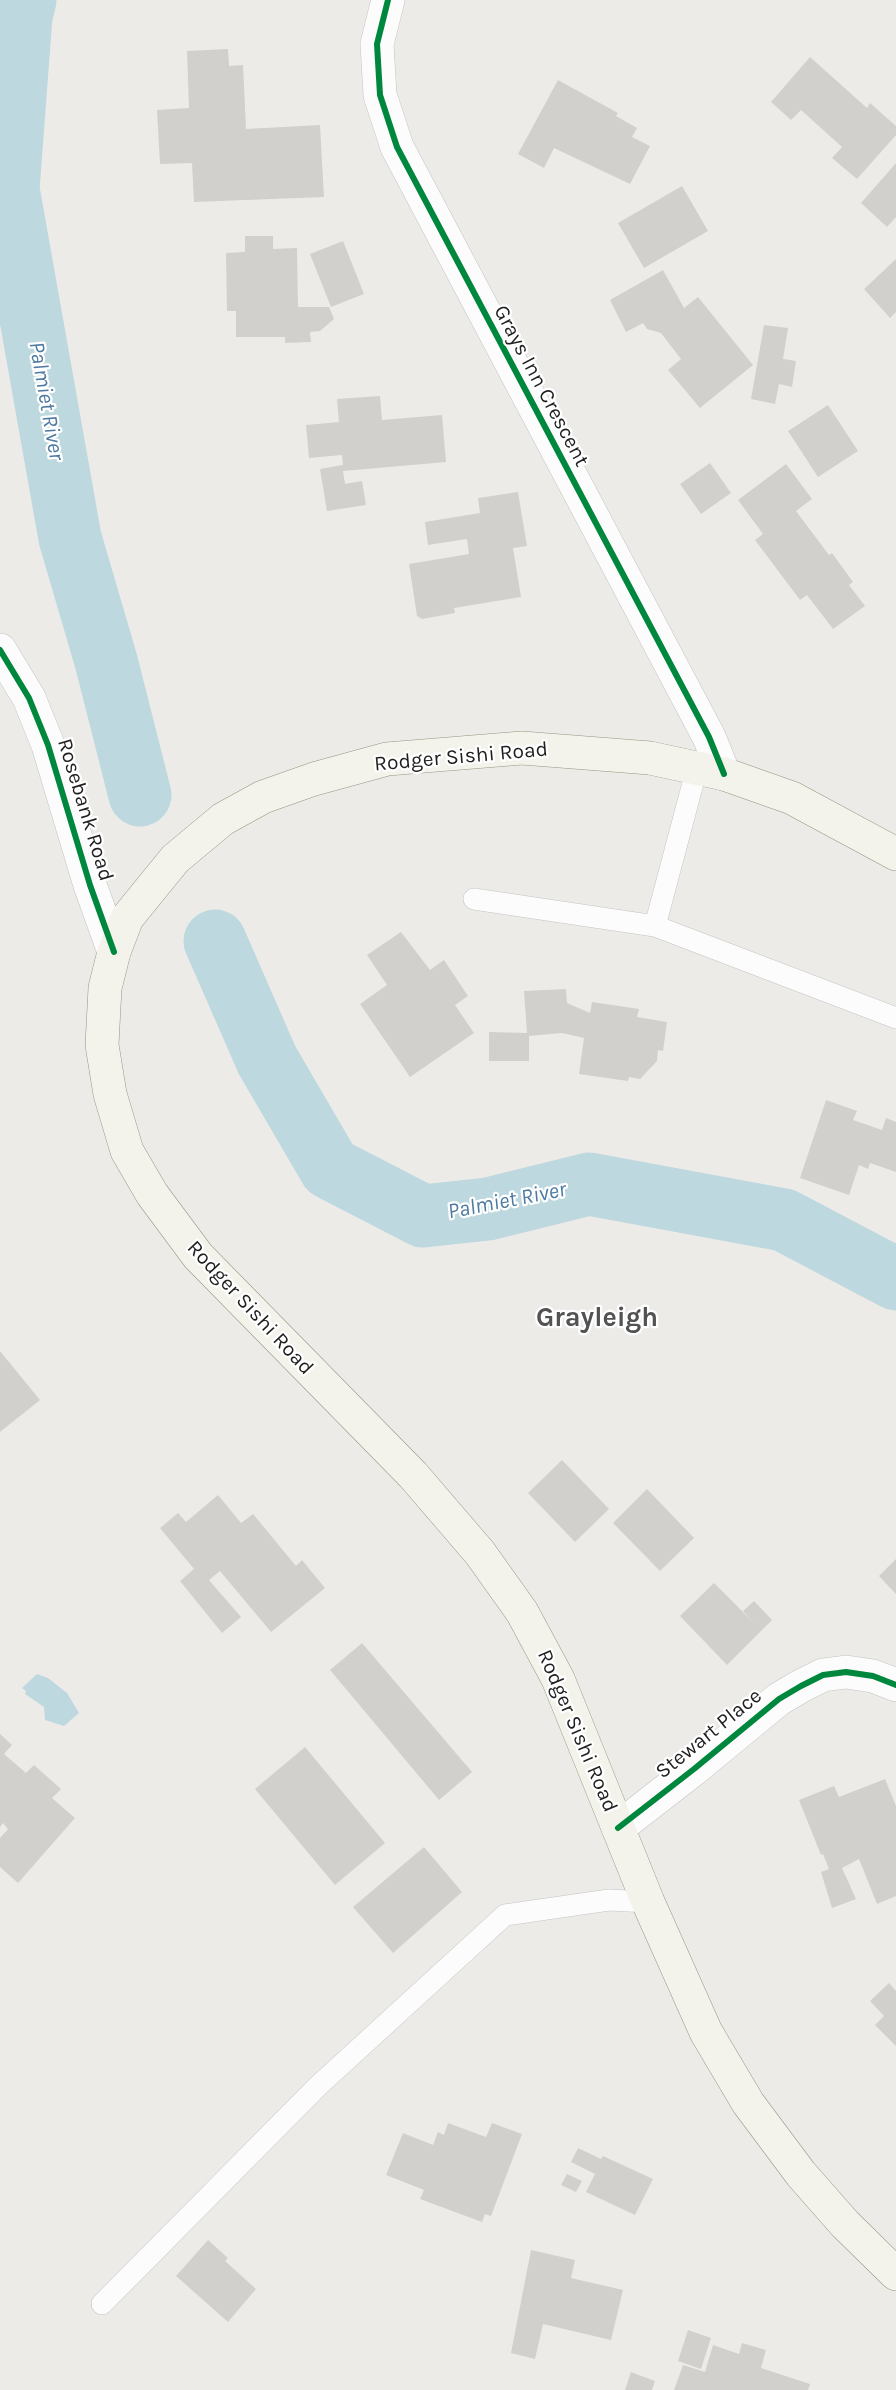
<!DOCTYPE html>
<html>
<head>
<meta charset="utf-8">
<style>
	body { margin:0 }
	canvas { display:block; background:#edebe8 }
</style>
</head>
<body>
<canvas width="896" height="2390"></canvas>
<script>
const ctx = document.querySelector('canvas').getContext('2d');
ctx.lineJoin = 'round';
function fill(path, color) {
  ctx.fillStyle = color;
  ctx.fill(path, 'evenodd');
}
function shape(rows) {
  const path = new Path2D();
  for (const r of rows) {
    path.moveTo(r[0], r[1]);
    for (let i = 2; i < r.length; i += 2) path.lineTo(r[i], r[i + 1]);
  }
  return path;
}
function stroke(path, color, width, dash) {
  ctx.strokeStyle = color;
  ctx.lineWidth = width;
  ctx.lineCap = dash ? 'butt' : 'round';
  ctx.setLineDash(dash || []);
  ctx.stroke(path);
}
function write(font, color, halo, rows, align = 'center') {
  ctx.font = font + ' Karla,sans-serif';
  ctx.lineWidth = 4.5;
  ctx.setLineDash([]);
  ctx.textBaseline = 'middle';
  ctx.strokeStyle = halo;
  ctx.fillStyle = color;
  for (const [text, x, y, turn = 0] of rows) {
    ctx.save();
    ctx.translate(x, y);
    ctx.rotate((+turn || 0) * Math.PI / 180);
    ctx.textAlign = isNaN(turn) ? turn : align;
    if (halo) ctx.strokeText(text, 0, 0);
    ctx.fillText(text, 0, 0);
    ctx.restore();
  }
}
fill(shape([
	[37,1674,48,1678,67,1693,79,1713,64,1726,45,1720,44,1707,25,1694,26,1691,22,1688]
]), '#bdd8de');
stroke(shape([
	[25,0,21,16,8,189,70,538,106,661,140,795],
	[215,941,267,1060,330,1168,423,1216,488,1209,589,1184,784,1220,896,1279]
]), '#bdd8de', 63);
fill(shape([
	[228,49,229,66,243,65,246,129,320,125,324,197,194,202,192,163,160,164,157,110,189,108,187,51],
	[810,57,867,108,870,103,896,126,896,135,857,179,832,158,842,147,801,110,791,120,771,102],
	[558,80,618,113,616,116,637,128,632,137,650,146,630,184,554,148,544,168,518,154],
	[896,163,896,217,887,227,861,203],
	[682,186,708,231,644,268,618,223],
	[245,236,273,236,273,249,297,248,298,307,329,307,334,319,320,331,310,332,311,342,285,343,285,337,236,337,236,311,227,311,226,253,245,252],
	[343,241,364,294,331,307,310,254],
	[896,259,896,312,890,318,864,289],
	[663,270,684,308,698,297,753,365,700,408,668,370,681,359,661,333,647,329,643,323,626,332,610,300],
	[764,325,788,328,783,359,796,361,792,387,779,384,775,404,751,399],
	[380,396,382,420,442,415,446,462,343,471,345,484,362,481,366,505,327,511,320,469,343,465,342,455,309,458,306,425,339,422,337,399],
	[828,405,858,451,818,477,788,431],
	[710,463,731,493,701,514,680,484],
	[786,464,812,499,796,511,829,555,832,553,853,582,849,585,865,606,833,629,807,595,800,600,755,540,763,534,738,500],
	[518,492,527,546,513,548,521,597,454,608,455,613,422,619,417,616,409,564,469,554,467,539,428,545,425,522,480,513,478,498],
	[401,932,430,970,444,960,468,996,455,1005,474,1033,410,1077,360,1004,387,985,367,955],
	[566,989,567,1003,590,1013,592,1002,639,1009,637,1017,667,1022,663,1051,658,1050,657,1061,640,1079,629,1077,628,1081,579,1074,584,1038,562,1033,529,1036,529,1061,489,1061,489,1032,527,1033,524,991],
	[826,1100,857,1111,853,1120,882,1130,886,1118,896,1122,896,1172,870,1163,868,1169,859,1165,849,1195,800,1178],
	[0,1351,40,1400,0,1432],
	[562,1460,609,1509,575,1542,528,1493],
	[647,1489,694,1538,660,1571,613,1523],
	[218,1495,241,1523,253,1514,296,1566,302,1560,325,1588,271,1632,220,1571,209,1580,241,1617,222,1633,180,1581,194,1569,160,1528,178,1513,186,1522],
	[896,1559,896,1594,879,1576],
	[714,1583,754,1623,743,1611,754,1601,772,1620,727,1665,680,1616],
	[362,1643,472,1772,439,1800,330,1670],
	[0,1734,12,1745,4,1754,26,1773,34,1765,61,1789,52,1798,75,1818,18,1883,0,1867,0,1838,8,1829,3,1823,0,1827],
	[305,1747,385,1843,335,1885,255,1789],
	[885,1779,896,1806,896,1896,877,1904,859,1859,842,1868,856,1899,832,1908,821,1872,829,1869,823,1854,821,1855,799,1800,834,1786,839,1797],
	[424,1847,462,1892,393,1953,353,1907],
	[889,1983,896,1991,896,2046,875,2025,884,2016,870,2001],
	[448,2123,486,2137,492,2123,522,2134,491,2216,485,2214,482,2222,420,2199,424,2190,386,2175,403,2133,433,2145,438,2132,444,2135],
	[578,2148,601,2159,603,2156,653,2179,635,2215,586,2192,595,2174,571,2162],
	[567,2174,582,2181,576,2192,561,2185],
	[208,2240,228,2258,225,2261,256,2289,228,2322,176,2276],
	[531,2250,575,2260,571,2278,623,2290,611,2340,543,2324,535,2359,511,2353],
	[688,2330,711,2338,701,2369,678,2361],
	[742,2343,766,2350,761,2368,810,2384,808,2390,674,2390,683,2365,705,2372,713,2345,739,2354],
	[631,2372,655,2381,652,2390,625,2390]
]), '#d2d0cd');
const lane = shape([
	[474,899,655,926,896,1018],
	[655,926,697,768],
	[102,2304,318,2086,505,1915,609,1900,648,1902]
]);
const street = shape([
	[388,0,377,44,380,95,397,147,709,737,724,774],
	[0,650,29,698,48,745,90,885,114,952],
	[618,1828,694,1769,779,1699,801,1686,823,1675,846,1672,873,1676,896,1685]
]);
const secondary = shape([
	[896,854,792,798,724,774,650,758,522,748,387,759,314,779,263,797,223,819,175,859,127,918,114,952,105,988,102,1045,110,1094,127,1151,152,1194,198,1256,413,1475,480,1553,522,1612,558,1679,648,1902,706,2032,748,2103,801,2174,845,2224,896,2274]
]);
stroke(lane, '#c4c3c2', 22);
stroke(street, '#c4c3c2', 34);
stroke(secondary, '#959681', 34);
stroke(lane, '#fcfcfc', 21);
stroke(street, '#fcfcfc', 33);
stroke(secondary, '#f3f3eb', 33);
stroke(shape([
	[388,0,377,44,380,95,397,147,709,737,724,774],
	[0,650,29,698,48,745,90,885,114,952],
	[618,1828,694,1769,779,1699,801,1686,823,1675,846,1672,873,1676,896,1685]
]), '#00873e', 6);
write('21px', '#1f1f1f', '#fff', [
	["Grays Inn Crescent",541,386,62],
	["Rodger Sishi Road",461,757,-5],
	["Rosebank Road",85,810,73],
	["Rodger Sishi Road",250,1308,47],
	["Rodger Sishi Road",577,1731,67],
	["Stewart Place",709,1734,-39]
]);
write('italic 22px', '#4e7aa1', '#fff', [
	["Palmiet River",46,401,80],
	["Palmiet River",507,1201,-11]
]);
write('bold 27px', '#525252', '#fff', [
	["Grayleigh",597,1318]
]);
</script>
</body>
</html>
